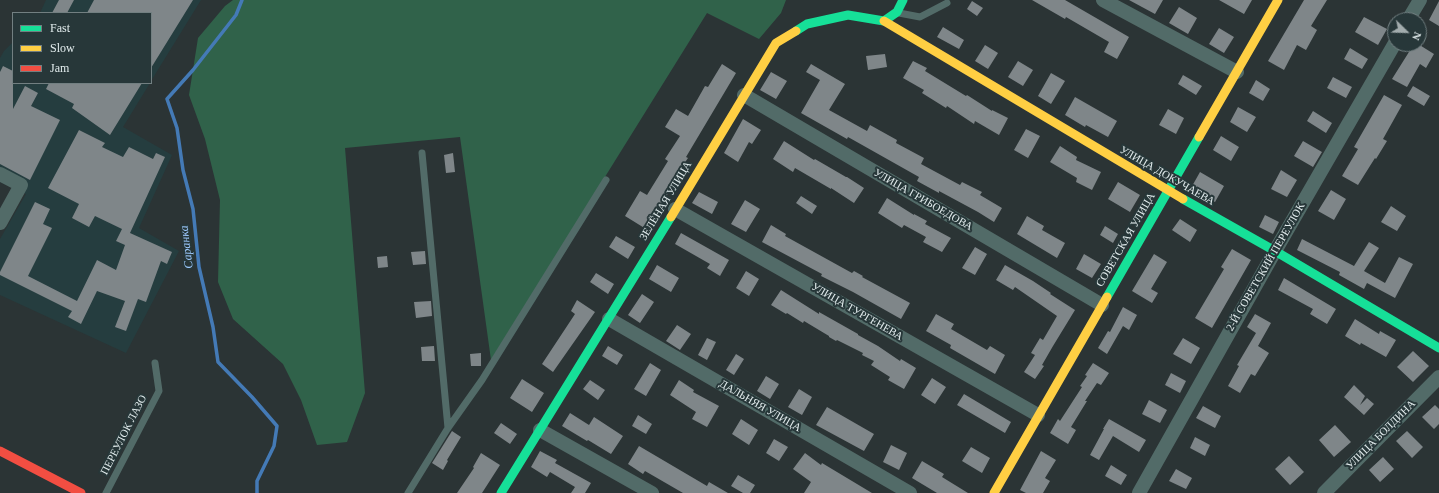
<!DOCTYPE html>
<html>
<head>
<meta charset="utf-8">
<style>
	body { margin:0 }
	#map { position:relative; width:1439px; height:493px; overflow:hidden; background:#2b3435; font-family:Georgia,serif }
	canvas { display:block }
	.legend { position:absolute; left:12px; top:12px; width:140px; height:72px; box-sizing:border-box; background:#273739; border:1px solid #727f81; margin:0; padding:5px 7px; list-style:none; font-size:12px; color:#e2eced }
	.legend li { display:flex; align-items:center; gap:8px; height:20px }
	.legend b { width:20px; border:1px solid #727f81 }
	.north { position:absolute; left:1387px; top:12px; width:40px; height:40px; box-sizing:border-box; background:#273739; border:1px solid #727f81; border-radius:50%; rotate:113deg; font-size:11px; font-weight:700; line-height:16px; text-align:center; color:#e2eced }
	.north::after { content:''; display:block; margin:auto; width:14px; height:18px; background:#a2acad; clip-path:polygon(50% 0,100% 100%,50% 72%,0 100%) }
</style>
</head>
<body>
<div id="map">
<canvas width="1439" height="493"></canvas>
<ul class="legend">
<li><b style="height:5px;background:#16e098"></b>Fast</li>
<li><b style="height:5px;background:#ffcf43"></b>Slow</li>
<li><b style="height:5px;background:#f24e42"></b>Jam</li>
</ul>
<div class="north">N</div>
</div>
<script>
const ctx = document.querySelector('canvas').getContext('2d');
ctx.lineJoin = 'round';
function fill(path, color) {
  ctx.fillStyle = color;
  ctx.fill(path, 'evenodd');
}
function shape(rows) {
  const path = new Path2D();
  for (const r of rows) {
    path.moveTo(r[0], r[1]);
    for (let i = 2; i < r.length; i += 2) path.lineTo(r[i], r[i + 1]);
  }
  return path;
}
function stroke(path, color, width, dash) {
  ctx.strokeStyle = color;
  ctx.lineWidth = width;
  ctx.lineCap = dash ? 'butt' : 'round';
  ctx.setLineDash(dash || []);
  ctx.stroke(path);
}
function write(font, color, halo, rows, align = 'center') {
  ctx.font = font + ' Georgia,serif';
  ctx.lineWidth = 4;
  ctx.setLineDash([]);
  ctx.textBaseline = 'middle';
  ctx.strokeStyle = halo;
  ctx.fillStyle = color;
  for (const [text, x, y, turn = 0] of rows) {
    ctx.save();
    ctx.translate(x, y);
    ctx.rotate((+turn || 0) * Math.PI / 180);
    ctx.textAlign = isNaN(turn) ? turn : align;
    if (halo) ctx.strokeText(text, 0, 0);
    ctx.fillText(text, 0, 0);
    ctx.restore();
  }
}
fill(shape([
	[46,0,201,0,151,81,151,13,40,13],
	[13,42,13,83,150,83,123,127,172,155,139,228,179,251,126,353,0,295,0,239,26,194,0,182,0,58,4,51]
]), '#253d3f');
fill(shape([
	[233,0,786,0,781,13,759,39,707,13,491,360,460,137,345,148,365,393,347,442,317,445,301,400,283,364,233,319,218,282,220,200,205,139,189,95,198,38,225,6]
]), '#30624a');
stroke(shape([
	[242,0,236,15,193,70,167,99,177,128,183,170,193,209,199,267,213,327,218,362,252,397,277,426,274,446,257,481,257,493]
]), '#447ab6', 3.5);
fill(shape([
	[59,0,74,0,67,13,52,13],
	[94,0,193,0,151,68,151,13,87,13],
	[1032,0,1065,0,1129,37,1117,59,1104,52,1109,42,1066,17,1065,19],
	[1129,0,1163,0,1155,14],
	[1219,0,1252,0,1244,14],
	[1304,0,1327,0,1311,26,1317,30,1306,50,1297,45,1284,70,1268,61],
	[972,1,983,8,977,16,967,9],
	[1439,1,1439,26,1429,20],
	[1179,7,1197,18,1188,34,1169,23],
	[1364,17,1387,29,1378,45,1355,32],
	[943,27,964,40,959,49,937,37],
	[1219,28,1234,37,1224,53,1209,44],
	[1414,44,1418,44,1434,54,1426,68,1420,64,1407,87,1392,79],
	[985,45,998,53,988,69,975,61],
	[1350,48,1368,59,1362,69,1344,59],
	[885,54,887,67,868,70,866,56],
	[913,61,927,68,925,71,966,96,967,95,992,111,992,110,1008,118,999,135,975,121,974,124,947,106,946,108,922,93,924,90,903,78],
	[1018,61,1033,70,1023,86,1008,77],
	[722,64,736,73,686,157,688,158,673,180,675,182,646,229,625,216,640,191,647,195,668,161,665,159,680,136,665,127,676,109,688,116,705,86,708,87],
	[811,64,845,84,829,110,867,131,870,125,897,140,896,143,924,158,921,164,960,185,962,182,982,192,980,195,1002,208,994,222,978,212,939,191,939,193,917,181,919,177,848,137,847,139,801,113,820,80,806,72],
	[3,66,13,71,13,109,25,86,38,93,31,106,60,120,30,180,0,164,0,72],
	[771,72,787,81,776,99,760,90],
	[1051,73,1065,81,1051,104,1038,96],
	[1183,75,1202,86,1196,95,1178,84],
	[1333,77,1352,87,1346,98,1327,88],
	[1256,80,1270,89,1263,101,1249,93],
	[49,83,142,83,110,135,72,108,74,104,46,89],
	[1413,86,1430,96,1424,106,1407,96],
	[1384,95,1402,105,1383,139,1387,141,1376,159,1375,158,1358,185,1342,176,1358,149,1354,147],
	[1075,97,1117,121,1108,137,1086,125,1085,127,1065,115],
	[1238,107,1256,117,1247,132,1230,122],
	[1168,109,1184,118,1176,134,1159,125],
	[1313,111,1332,123,1326,133,1307,121],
	[743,119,761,130,752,144,749,142,738,162,724,153],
	[1026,129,1040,136,1028,158,1014,150],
	[79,130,105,143,102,147,123,157,129,147,153,159,156,153,165,157,130,233,172,252,167,264,161,261,146,302,138,299,126,331,115,327,125,301,97,291,81,324,68,317,72,311,0,275,0,272,35,202,50,209,43,224,52,228,28,276,77,301,97,260,116,270,125,245,116,241,122,229,95,216,89,227,72,218,79,204,48,188],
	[1221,136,1239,147,1231,161,1213,150],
	[784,141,814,160,815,159,846,177,847,177,864,188,854,203,831,188,831,189,795,168,793,172,773,159],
	[1303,141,1322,152,1313,167,1294,156],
	[1060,146,1077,157,1076,160,1101,172,1092,190,1076,182,1077,178,1050,162],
	[453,153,455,172,446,173,444,155],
	[1281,170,1297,180,1287,197,1271,189],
	[1200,172,1224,186,1215,202,1191,188],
	[1118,182,1140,195,1130,212,1108,199],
	[1331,190,1346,199,1334,220,1318,211],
	[699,192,718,202,712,214,692,203],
	[801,196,817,206,812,214,796,203],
	[887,198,914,215,914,214,927,221,925,224,951,238,942,252,923,242,926,237,904,225,902,228,878,213],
	[745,200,760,209,746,232,731,224],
	[1391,206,1406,216,1397,231,1381,222],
	[1265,215,1279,222,1273,234,1259,227],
	[1027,216,1044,226,1042,230,1065,243,1057,258,1017,234],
	[1180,219,1197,230,1190,242,1172,230],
	[771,225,786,234,785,236,852,273,854,271,863,276,862,277,910,303,901,319,853,292,821,276,822,274,762,242],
	[1105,226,1118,234,1113,243,1100,235],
	[681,233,729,260,720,276,707,268,710,264,675,244],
	[616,236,635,247,628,259,609,247],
	[1302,239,1354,266,1369,242,1379,248,1364,271,1385,283,1399,257,1413,264,1395,298,1367,283,1364,289,1339,275,1340,272,1297,250],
	[975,247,987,254,975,275,962,268],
	[1232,249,1251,260,1212,328,1195,318,1224,269,1221,267],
	[425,251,426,264,413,265,411,252],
	[1084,254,1101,264,1092,278,1076,269],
	[1154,254,1167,262,1151,289,1158,293,1152,303,1132,291],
	[387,256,388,267,378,268,377,257],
	[657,265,679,278,671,292,649,279],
	[1005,265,1033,281,1051,293,1050,294,1075,310,1053,346,1042,365,1044,366,1035,379,1024,372,1035,355,1031,353,1040,338,1043,340,1057,316,1015,287,1013,290,996,280],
	[746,271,759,279,749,296,736,288],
	[596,273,614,284,608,294,590,282],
	[1284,278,1336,309,1327,324,1310,314,1313,309,1278,290],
	[781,290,819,314,819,312,858,334,858,335,878,346,900,361,901,359,916,368,904,389,888,380,890,377,871,365,874,361,862,355,863,353,837,340,836,341,829,337,829,336,804,321,803,323,787,313,786,314,771,305],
	[642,294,654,302,640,323,628,315],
	[577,300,595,312,553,372,542,364,575,314,571,311],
	[431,301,432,316,416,318,414,302],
	[1123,307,1137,315,1129,330,1123,326,1107,354,1098,348,1108,331,1110,332],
	[936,314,954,324,951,329,987,350,990,346,1005,355,995,374,950,348,951,345,926,331],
	[1255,314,1271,323,1258,346,1269,353,1255,376,1251,374,1240,393,1228,386,1239,366,1237,365,1256,333,1247,327],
	[1355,319,1379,334,1380,331,1396,340,1386,357,1361,343,1360,345,1345,336],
	[677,325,691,334,680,350,666,341],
	[707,338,716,342,707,360,698,355],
	[1183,338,1200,348,1191,364,1173,354],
	[434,346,435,361,422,361,421,347],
	[608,346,623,355,617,365,602,356],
	[1413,351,1429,366,1413,382,1397,367],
	[481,353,481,366,471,366,470,354],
	[736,354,744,359,734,375,726,370],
	[650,363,661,370,646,396,634,389],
	[1093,363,1109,373,1101,385,1097,383,1085,401,1087,401,1071,427,1076,430,1068,444,1050,433,1058,419,1060,421,1082,387,1080,386,1087,376,1085,375],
	[1171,373,1186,381,1180,393,1165,385],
	[766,376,779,384,770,399,757,391],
	[932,378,946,387,935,404,921,395],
	[522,379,544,393,532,412,510,398],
	[590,380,605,390,598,400,583,389],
	[679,380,694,390,693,392,719,406,707,427,692,419,696,412,670,395],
	[1354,385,1365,396,1360,405,1367,398,1374,404,1364,415,1344,397],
	[799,389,812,397,802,415,788,407],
	[964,394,1011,422,1005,433,957,405],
	[1149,400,1167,410,1160,423,1142,414],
	[1435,405,1439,409,1439,424,1434,429,1422,417],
	[1203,406,1221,416,1215,428,1196,418],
	[827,407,874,434,864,451,816,425],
	[570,413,589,425,594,417,623,436,611,454,588,440,587,441,562,426],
	[638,415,652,424,646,434,632,426],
	[741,419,758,430,749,445,732,434],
	[1109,419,1146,440,1139,452,1113,436,1099,460,1090,455,1104,429,1103,429],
	[501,423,517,434,510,444,494,433],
	[1335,425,1351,442,1334,457,1319,440],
	[452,431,461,437,447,460,448,461,443,470,432,463],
	[1407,431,1423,447,1412,458,1396,441],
	[1195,437,1210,445,1205,456,1190,448],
	[774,439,788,447,779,461,766,453],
	[891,445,907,453,899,470,883,462],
	[639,446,707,486,709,482,728,493,683,493,645,471,643,474,628,464],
	[971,447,990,458,982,473,962,461],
	[540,451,557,460,555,463,591,483,585,493,571,493,575,487,550,472,547,477,531,467],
	[1041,451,1056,460,1045,478,1050,481,1043,493,1026,493,1020,490],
	[481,453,500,465,482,493,457,493,474,468,473,467],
	[805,453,821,465,822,463,872,493,804,493,811,482,793,469],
	[1289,456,1304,472,1290,485,1275,469],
	[1383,457,1394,469,1380,482,1369,470],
	[922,461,944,474,942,477,968,493,937,493,912,478],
	[1111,465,1127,475,1121,485,1105,476],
	[1176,469,1192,478,1186,489,1169,481],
	[738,475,755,485,750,493,743,493,731,486]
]), '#7f8689');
stroke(shape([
	[899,13,920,17,947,3],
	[422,153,448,428],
	[106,493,159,391,155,363],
	[408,493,448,428,482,380,606,180]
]), '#526b68', 7);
stroke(shape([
	[1103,0,1237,72],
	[1408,20,1420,0],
	[744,95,1102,305],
	[0,174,21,185,0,223],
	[675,209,1038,415],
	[609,319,910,493],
	[540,430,652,493],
	[1139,493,1275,251,1395,43],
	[1324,493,1439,377]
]), '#526b68', 14);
stroke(shape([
	[796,31,807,24,848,15,884,21,897,12,903,0],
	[1183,199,1275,251,1439,348],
	[1107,297,1199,137],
	[501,493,671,217]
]), '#16e098', 9);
stroke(shape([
	[884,21,1183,199],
	[1199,137,1278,0],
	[671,217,776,43,796,31],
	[994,493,1107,297]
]), '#ffcf43', 9);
stroke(shape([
	[0,451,81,493]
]), '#f24e42', 9);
write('11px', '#e2eced', '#273739', [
	["УЛИЦА ДОКУЧАЕВА",1167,176,30],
	["УЛИЦА ГРИБОЕДОВА",923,200,30],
	["ЗЕЛЁНАЯ УЛИЦА",666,201,-59],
	["СОВЕТСКАЯ УЛИЦА",1126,240,-60],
	["2-Й СОВЕТСКИЙ ПЕРЕУЛОК",1266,267,-60],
	["УЛИЦА ТУРГЕНЕВА",857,312,30],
	["ДАЛЬНЯЯ УЛИЦА",760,406,30],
	["ПЕРЕУЛОК ЛАЗО",124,435,-63],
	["УЛИЦА БОЛДИНА",1381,435,-45]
]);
write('italic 12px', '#9dc9fe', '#273739', [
	["Саранка",187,247,-97]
]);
</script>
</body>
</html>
